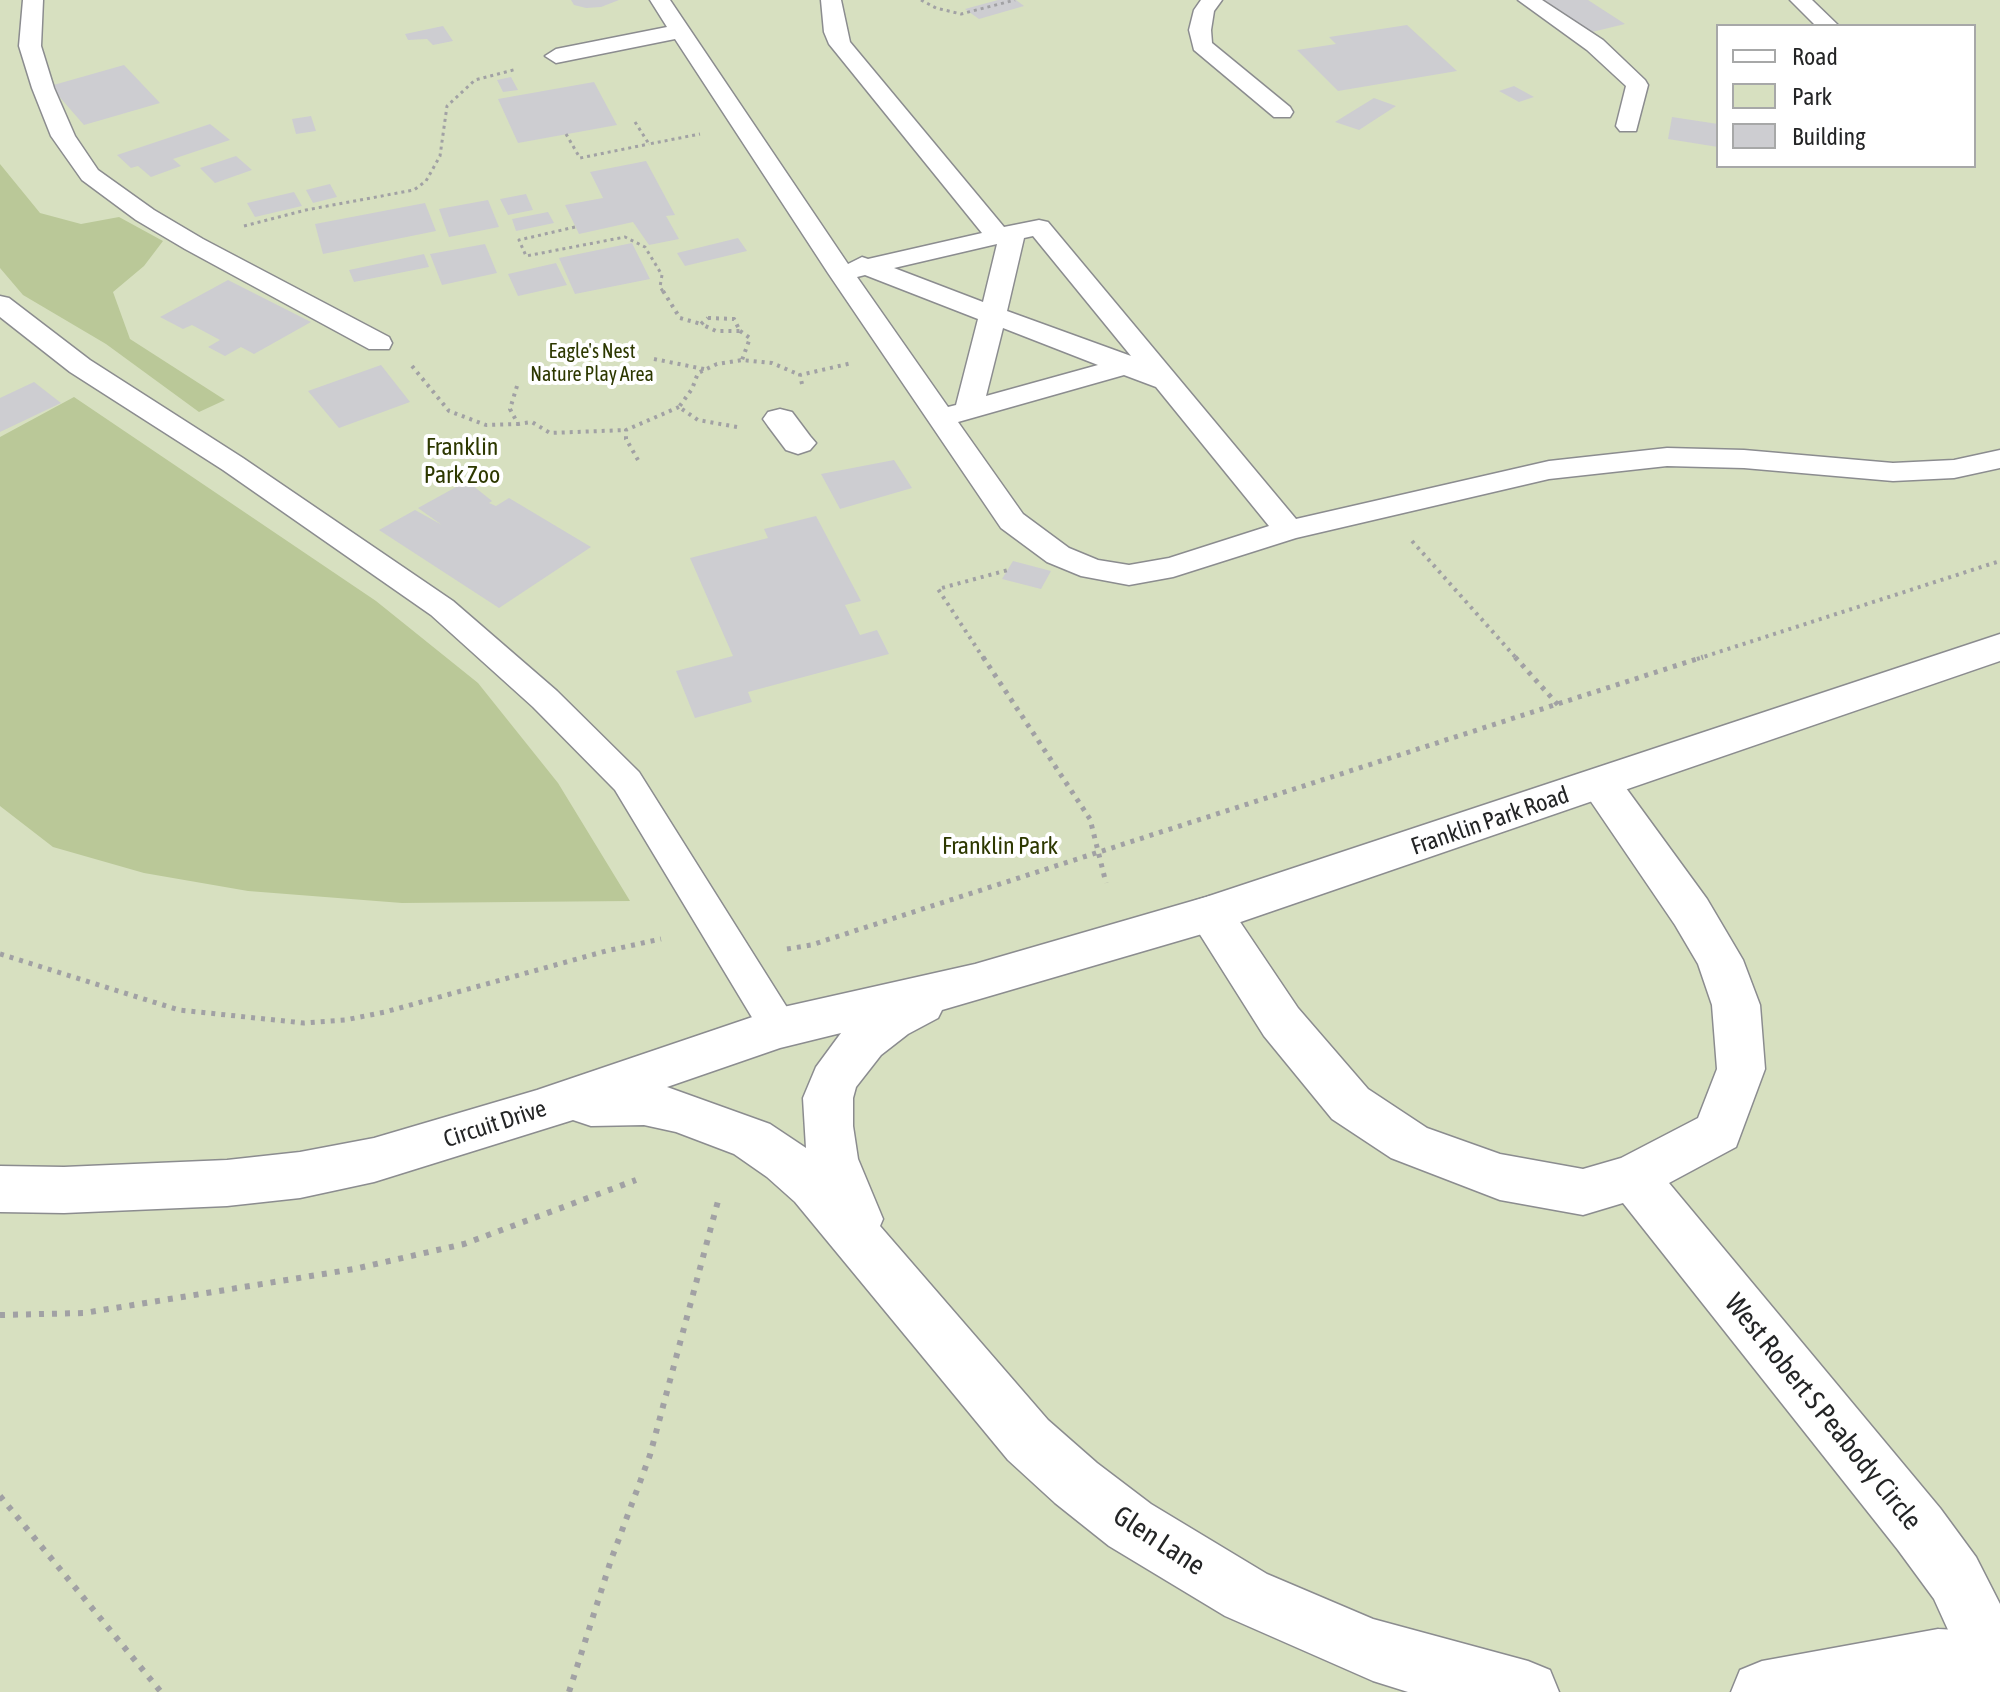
<!DOCTYPE html>
<html>
<head>
<meta charset="utf-8">
<style>
	body { margin:0 }
	#map { position:relative; width:2000px; height:1692px; overflow:hidden; background:#f4f4f8; font-family:"Asap Condensed",sans-serif }
	canvas { display:block }
	.legend { position:absolute; left:1716px; top:24px; width:260px; height:144px; box-sizing:border-box; background:#fff; border:2px solid #a7a8a8; margin:0; padding:10px 14px; list-style:none; font-size:24px; color:#242526 }
	.legend li { display:flex; align-items:center; gap:16px; height:40px }
	.legend b { width:40px; border:2px solid #a7a8a8 }
</style>
</head>
<body>
<div id="map">
<canvas width="2000" height="1692"></canvas>
<ul class="legend">
<li><b style="height:10px;background:#fff"></b>Road</li>
<li><b style="height:22px;background:#d7e0c0"></b>Park</li>
<li><b style="height:22px;background:#cdcdd1"></b>Building</li>
</ul>
</div>
<script>
const ctx = document.querySelector('canvas').getContext('2d');
ctx.lineJoin = 'round';
function fill(path, color) {
  ctx.fillStyle = color;
  ctx.fill(path, 'evenodd');
}
function shape(rows) {
  const path = new Path2D();
  for (const r of rows) {
    path.moveTo(r[0], r[1]);
    for (let i = 2; i < r.length; i += 2) path.lineTo(r[i], r[i + 1]);
  }
  return path;
}
function stroke(path, color, width, dash) {
  ctx.strokeStyle = color;
  ctx.lineWidth = width;
  ctx.lineCap = dash ? 'butt' : 'round';
  ctx.setLineDash(dash || []);
  ctx.stroke(path);
}
function write(font, color, halo, rows, align = 'center') {
  ctx.font = font + ' "Asap Condensed",sans-serif';
  ctx.lineWidth = 8;
  ctx.setLineDash([]);
  ctx.textBaseline = 'middle';
  ctx.strokeStyle = halo;
  ctx.fillStyle = color;
  for (const [text, x, y, turn = 0] of rows) {
    ctx.save();
    ctx.translate(x, y);
    ctx.rotate((+turn || 0) * Math.PI / 180);
    ctx.textAlign = isNaN(turn) ? turn : align;
    if (halo) ctx.strokeText(text, 0, 0);
    ctx.fillText(text, 0, 0);
    ctx.restore();
  }
}
fill(shape([
	[0,0,2000,0,2000,1692,0,1692],
	[1718,26,1974,26,1974,166,1718,166]
]), '#d7e0c0');
fill(shape([
	[0,164,40,213,81,224,119,217,163,241,144,266,113,292,130,339,225,400,199,412,106,344,23,295,0,268],
	[74,397,376,601,478,683,558,783,630,901,402,903,248,891,144,873,53,847,0,806,0,437]
]), '#bac898');
fill(shape([
	[571,0,619,0,601,7,586,8,574,5],
	[998,0,1016,0,1024,6,979,19,965,9],
	[1544,0,1588,0,1625,24,1592,32],
	[1407,25,1457,71,1338,91,1297,50,1336,44,1329,37],
	[443,26,453,41,433,45,427,39,408,40,405,34],
	[124,65,160,103,84,125,50,86],
	[511,77,518,90,503,92,497,80],
	[594,82,617,125,518,143,498,99],
	[1514,86,1534,97,1519,102,1499,91],
	[1374,98,1396,106,1359,130,1335,122],
	[311,116,316,131,296,134,292,119],
	[1672,117,1718,124,1718,147,1668,139],
	[210,124,230,140,173,159,181,166,151,177,138,166,131,168,117,155],
	[236,156,252,170,215,183,200,168],
	[646,161,675,215,666,216,679,239,649,245,633,222,579,234,565,205,603,198,590,172],
	[330,184,337,197,313,203,306,190],
	[294,192,302,206,255,217,247,203],
	[526,194,533,210,508,215,500,199],
	[488,200,499,227,449,237,439,209],
	[425,203,436,231,323,254,315,224],
	[548,212,554,223,516,231,512,219],
	[738,238,747,251,685,266,677,253],
	[632,243,650,279,575,294,559,258],
	[485,244,497,273,442,285,430,254],
	[424,254,429,267,354,282,349,270],
	[556,263,567,285,518,296,508,274],
	[228,280,311,322,254,354,241,347,225,356,208,347,220,340,192,325,183,329,160,317],
	[381,365,410,402,339,428,308,391],
	[34,382,61,403,0,432,0,398],
	[894,460,912,488,840,509,821,474],
	[467,481,492,501,489,503,496,506,509,498,591,547,499,608,379,530,415,510,442,525,418,508],
	[816,516,861,601,845,605,860,635,877,630,889,654,748,692,752,702,695,718,676,671,733,656,690,558,768,538,764,529],
	[1013,561,1051,571,1041,589,1002,579]
]), '#cdcdd1');
const lane = shape([
	[23,0,43,0,41,46,54,88,75,136,98,170,154,210,203,239,389,337,392,343,389,349,369,349,185,249,136,220,82,180,51,136,32,88,19,46,23,0],
	[650,0,670,0,848,264,862,257,868,259,982,233,829,44,824,32,821,0,841,0,850,42,1004,227,1039,220,1048,222,1296,519,1549,461,1667,448,1744,450,1893,463,1954,460,2000,450,2000,468,1954,478,1893,481,1744,468,1667,466,1549,479,1296,538,1173,577,1129,585,1081,576,1047,562,1001,528,828,273,675,39,556,63,545,56,556,49,667,27,650,0],
	[1033,236,1131,356,1007,311,1024,238,1033,236],
	[997,244,983,302,894,268,997,244],
	[865,275,978,319,956,405,948,407,857,277,865,275],
	[1003,328,1098,365,986,396,1003,328],
	[1124,375,1156,387,1269,526,1169,558,1129,565,1098,560,1069,548,1023,514,958,422,1124,375],
	[1201,0,1222,0,1214,11,1211,30,1212,43,1290,107,1293,112,1290,117,1274,117,1194,50,1189,30,1194,10,1201,0],
	[1518,0,1542,0,1603,40,1645,80,1648,85,1636,131,1620,131,1616,126,1626,86,1587,50,1518,0],
	[1790,0,1812,0,1839,26,1816,26,1790,0],
	[0,296,9,298,90,360,243,458,453,601,557,691,639,772,793,1017,799,1028,793,1039,779,1044,765,1039,615,790,533,707,431,615,223,470,70,372,0,317,0,296]
]);
const street = shape([
	[780,409,792,412,810,436,816,443,810,450,798,454,786,450,768,426,763,419,768,412,780,409],
	[1600,768,1615,773,1707,899,1743,960,1760,1005,1765,1069,1736,1147,1669,1183,1940,1508,1976,1557,2000,1604,2000,1687,1988,1692,1966,1683,1949,1632,1934,1599,1898,1550,1623,1203,1583,1215,1500,1200,1391,1158,1332,1119,1264,1036,1187,914,1194,901,1210,896,1226,901,1298,1008,1368,1089,1427,1128,1500,1154,1583,1169,1621,1158,1698,1118,1717,1069,1712,1005,1698,964,1675,925,1579,784,1585,773,1600,768]
]);
const secondary = shape([
	[2000,634,2000,661,1226,927,942,1010,938,1018,908,1034,881,1055,856,1087,853,1098,853,1126,858,1159,883,1219,880,1226,1048,1420,1097,1463,1151,1504,1267,1574,1373,1619,1528,1661,1550,1670,1559,1692,1408,1692,1373,1681,1225,1616,1109,1546,1055,1503,1008,1460,795,1202,767,1177,734,1154,676,1132,644,1125,591,1126,573,1120,374,1182,300,1198,227,1206,64,1213,0,1212,0,1166,64,1167,227,1160,300,1152,374,1138,537,1090,779,1008,975,964,1206,897,2000,634],
	[841,1033,816,1067,803,1098,806,1148,770,1124,667,1087,780,1048,841,1033],
	[1938,1629,2000,1632,2000,1692,1731,1692,1740,1670,1762,1661,1938,1629]
]);
stroke(lane, '#8b8c8f', 3);
stroke(street, '#8b8c8f', 3);
stroke(secondary, '#8b8c8f', 3);
stroke(shape([
	[921,0,936,8,961,14,1015,0],
	[635,122,649,144,700,134],
	[566,134,580,158,649,144],
	[244,226,306,210,414,190,426,181,440,156,447,106,475,80,517,69],
	[575,227,519,240,526,256,625,237,645,247,662,275,660,287,664,293]
]), '#a1a1a4', 3, [3, 4]);
stroke(shape([
	[663,291,680,318,701,324],
	[708,318,734,319,740,331,716,331,701,324,708,318],
	[740,331,750,338,742,360],
	[654,359,704,369],
	[412,366,449,411,486,425,518,424],
	[802,384,800,375,852,363],
	[517,386,510,409,518,424,532,422,550,433,626,430],
	[737,427,698,420,679,407,692,389,698,373,717,364,742,360,772,363,800,375],
	[638,460,626,439,626,430,679,407],
	[1412,541,1517,659],
	[984,659,938,589,1008,570],
	[1697,659,2000,561]
]), '#a1a1a4', 4, [3, 5]);
stroke(shape([
	[983,657,1090,819,1106,883],
	[1515,657,1559,706],
	[787,949,811,945,1703,657],
	[0,954,179,1010,304,1023,345,1020,385,1012,606,951,661,939]
]), '#a1a1a4', 5, [4, 6]);
stroke(shape([
	[0,1315,84,1313,354,1269,464,1244,636,1180],
	[0,1496,161,1692],
	[569,1692,611,1560,650,1455,718,1201]
]), '#a1a1a4', 6, [5, 8]);
fill(lane, '#fff');
fill(street, '#fff');
fill(secondary, '#fff');
write('20px', '#2d3800', '#fff', [
	["Eagle's Nest",592,352],
	["Nature Play Area",592,375]
]);
write('24px', '#2d3800', '#fff', [
	["Franklin",462,447],
	["Park Zoo",462,475],
	["Franklin Park",1000,846]
]);
write('24px', '#242526', '#fff', [
	["Franklin Park Road",1490,821,-19],
	["Circuit Drive",495,1124,-18]
]);
write('28px', '#242526', '#fff', [
	["West Robert S Peabody Circle",1823,1412,51],
	["Glen Lane",1159,1541,33]
]);
</script>
</body>
</html>
